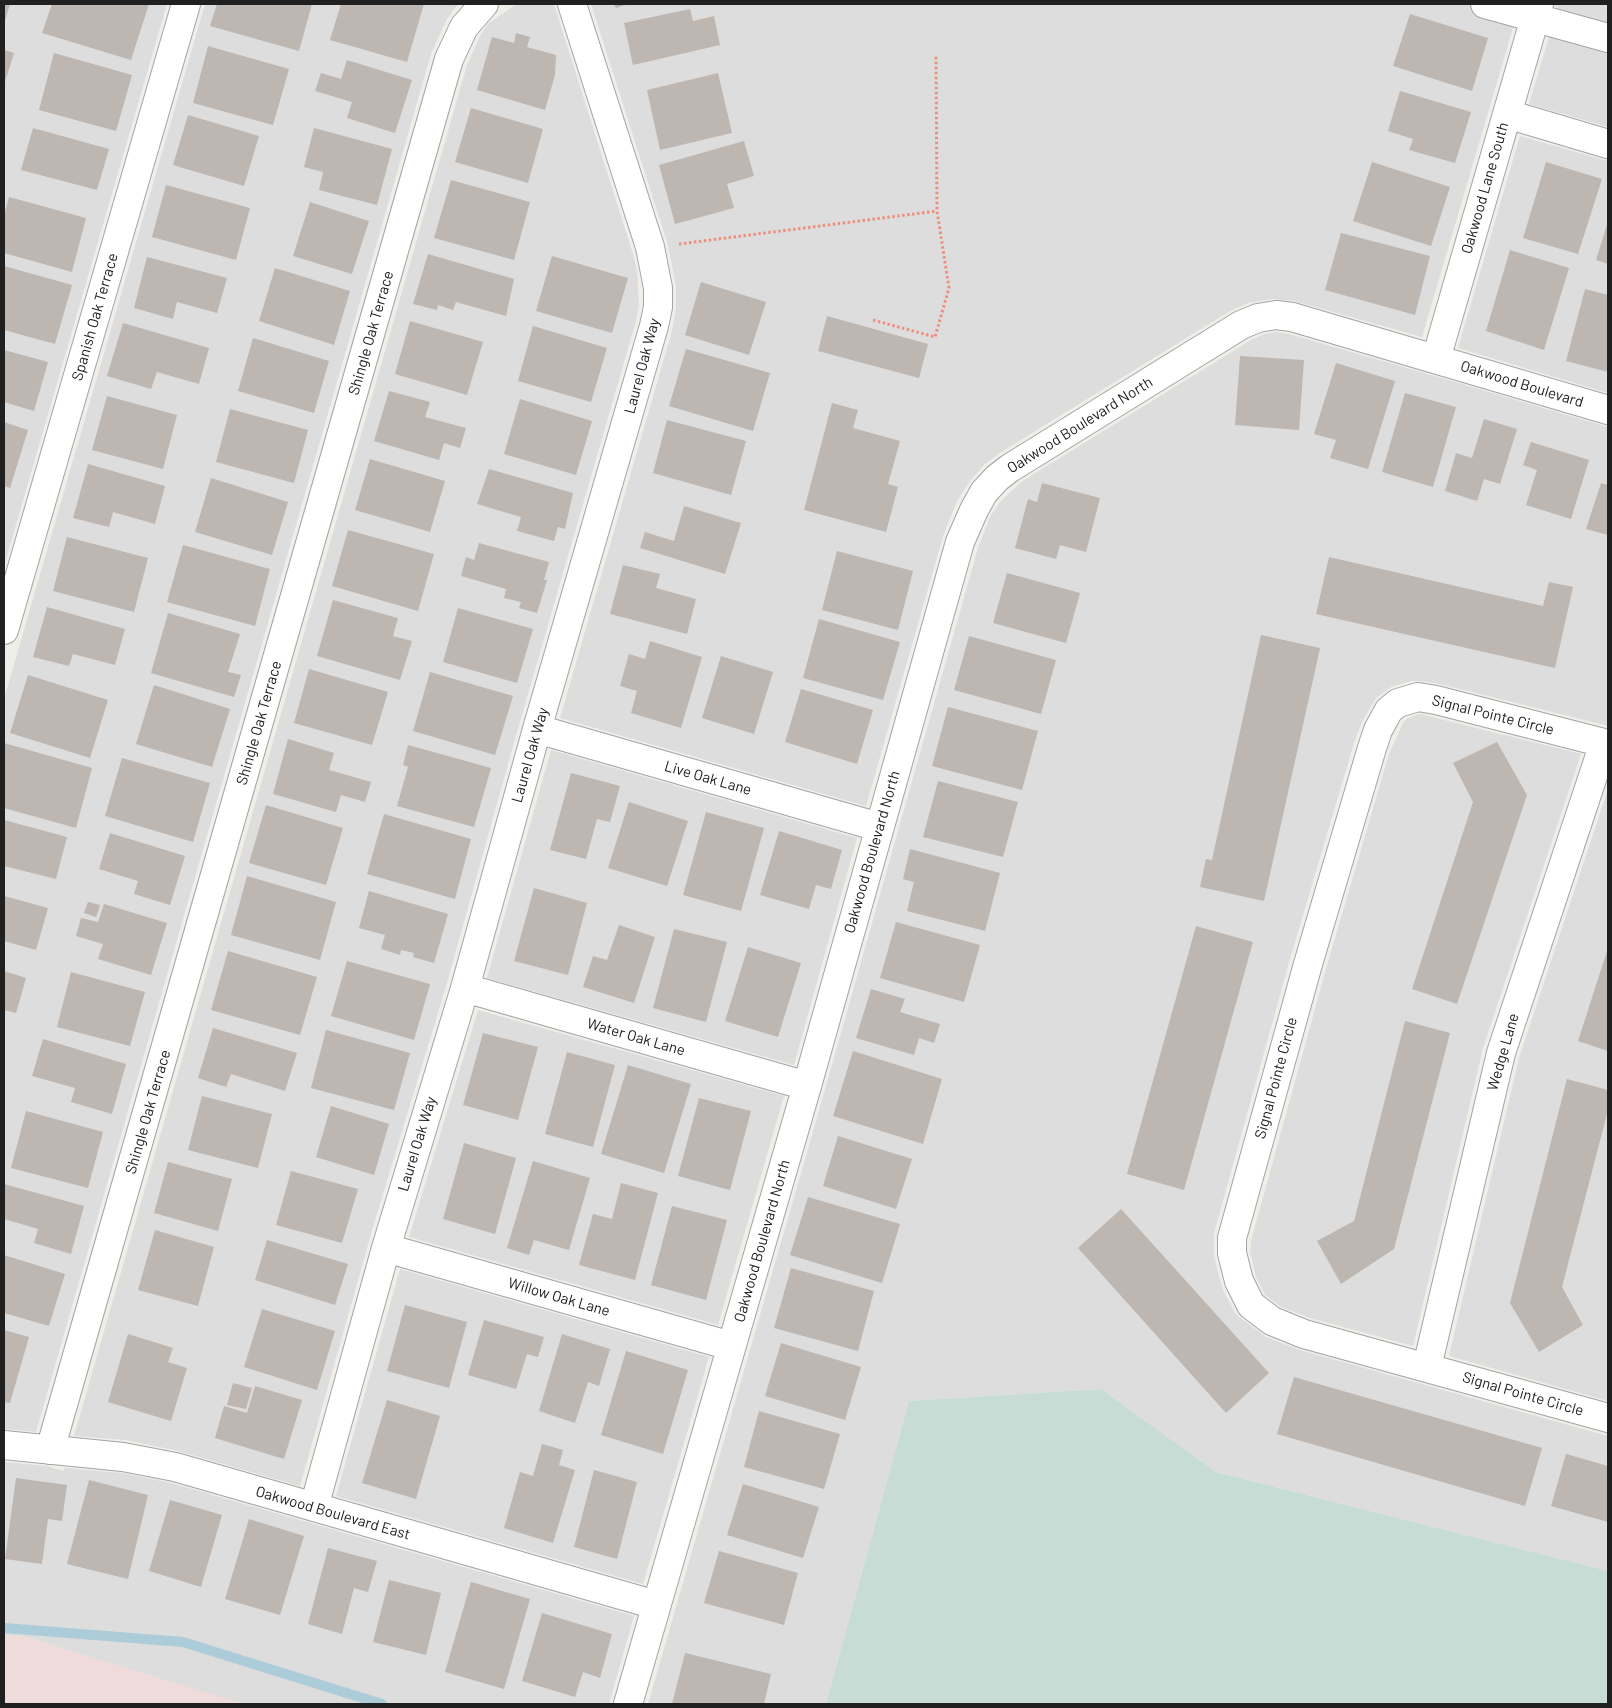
<!DOCTYPE html>
<html>
<head>
<meta charset="utf-8">
<style>
	body { margin:0 }
	#map { position:relative; width:1612px; height:1708px; overflow:hidden; background:#f0eee8; font-family:Barlow,sans-serif }
	canvas { display:block }
	.frame { position:absolute; inset:0; border:5px solid #202020; pointer-events:none }
</style>
</head>
<body>
<div id="map">
<canvas width="1612" height="1708"></canvas>
<div class="frame"></div>
</div>
<script>
const ctx = document.querySelector('canvas').getContext('2d');
ctx.lineJoin = 'round';
function fill(path, color) {
  ctx.fillStyle = color;
  ctx.fill(path, 'evenodd');
}
function shape(rows) {
  const path = new Path2D();
  for (const r of rows) {
    path.moveTo(r[0], r[1]);
    for (let i = 2; i < r.length; i += 2) path.lineTo(r[i], r[i + 1]);
  }
  return path;
}
function stroke(path, color, width, dash) {
  ctx.strokeStyle = color;
  ctx.lineWidth = width;
  ctx.lineCap = dash ? 'butt' : 'round';
  ctx.setLineDash(dash || []);
  ctx.stroke(path);
}
function write(font, color, halo, rows, align = 'center') {
  ctx.font = font + ' Barlow,sans-serif';
  ctx.lineWidth = 4;
  ctx.setLineDash([]);
  ctx.textBaseline = 'middle';
  ctx.strokeStyle = halo;
  ctx.fillStyle = color;
  for (const [text, x, y, turn = 0] of rows) {
    ctx.save();
    ctx.translate(x, y);
    ctx.rotate((+turn || 0) * Math.PI / 180);
    ctx.textAlign = isNaN(turn) ? turn : align;
    if (halo) ctx.strokeText(text, 0, 0);
    ctx.fillText(text, 0, 0);
    ctx.restore();
  }
}
fill(shape([
	[4,4,167,4,4,566],
	[205,4,458,4,447,19,431,54,36,1432,4,1429,4,699],
	[516,4,554,4,632,251,637,270,639,305,636,321,515,739,447,983,373,1227,300,1486,178,1451,126,1440,74,1436,467,65,480,36,488,24],
	[591,4,1520,4,1422,337,1294,301,1273,299,1248,303,1230,311,998,454,984,465,970,481,957,501,943,536,866,806,560,718,672,331,676,308,676,287,668,245],
	[1547,4,1608,4,1608,127,1529,104,1558,7],
	[1520,136,1608,161,1608,393,1458,348],
	[1277,332,1289,334,1431,375,1608,427,1608,726,1440,684,1420,681,1411,681,1391,687,1376,698,1362,722,1354,743,1290,959,1214,1233,1214,1256,1222,1288,1234,1311,1239,1317,1266,1337,1300,1350,1608,1436,1608,1571,1216,1472,1101,1389,909,1401,826,1704,648,1704,820,1107,978,548,990,517,1000,502,1021,482,1251,340,1264,334],
	[1420,714,1581,754,1483,1048,1413,1346,1310,1318,1281,1307,1265,1295,1256,1277,1250,1252,1251,1241,1326,969,1389,754,1404,721,1408,718],
	[551,750,857,838,794,1065,487,978],
	[1608,789,1608,1401,1449,1356,1519,1058],
	[478,1010,784,1096,718,1325,409,1237],
	[400,1269,709,1357,643,1584,336,1496],
	[4,1462,47,1466,63,1471,65,1468,122,1473,171,1483,634,1616,609,1704,242,1704,25,1637,4,1635]
]), '#dedddd');
fill(shape([
	[4,1635,25,1637,242,1704,4,1704]
]), '#efdbd9');
fill(shape([
	[1101,1389,1216,1472,1608,1571,1608,1704,826,1704,909,1401]
]), '#c6dcd4');
stroke(shape([
	[4,1628,183,1642,382,1704]
]), '#adccd9', 10);
fill(shape([
	[4,4,10,4,4,24],
	[52,4,149,4,131,60,42,33],
	[217,4,312,4,299,51,210,26],
	[341,4,424,4,407,62,330,40],
	[614,4,628,4,616,8],
	[690,9,693,21,714,16,720,45,633,65,624,23],
	[1410,14,1488,38,1472,91,1393,66],
	[516,33,530,37,527,47,556,55,555,75,545,110,477,90,492,37,514,43],
	[208,46,289,69,273,125,193,103],
	[4,50,14,53,4,85],
	[54,53,132,75,116,131,39,110],
	[347,60,412,80,395,133,347,118,352,102,315,91,321,73,341,79],
	[718,73,732,133,660,150,647,90],
	[1400,91,1471,112,1455,163,1409,150,1413,139,1388,131],
	[471,108,543,129,528,183,455,162],
	[188,115,259,136,244,186,173,165],
	[33,128,109,149,97,190,21,170],
	[314,128,392,149,377,205,319,190,323,172,304,167],
	[744,141,754,176,727,184,734,208,675,224,659,165],
	[1372,162,1450,187,1431,246,1353,221],
	[1546,162,1602,179,1578,254,1523,238],
	[451,180,530,202,514,260,434,238],
	[166,185,250,208,236,260,152,237],
	[9,197,86,218,72,272,4,253,4,216],
	[310,202,369,221,352,274,293,256],
	[1608,221,1608,264,1596,260],
	[1341,233,1430,256,1415,315,1325,290],
	[1510,250,1569,268,1544,350,1486,331],
	[428,254,514,279,506,316,456,302,453,310,438,305,437,310,413,304],
	[552,256,628,278,612,333,536,311],
	[147,257,227,278,217,313,177,302,173,319,134,308],
	[4,266,72,285,55,344,4,330],
	[275,268,350,291,334,345,259,321],
	[701,282,766,302,749,355,685,335],
	[1585,289,1608,295,1608,372,1566,361],
	[827,316,928,344,919,378,818,351],
	[410,321,483,342,467,395,395,374],
	[123,323,209,348,199,384,157,372,151,389,107,376],
	[533,326,607,348,591,402,518,381],
	[253,338,329,361,314,413,238,391],
	[686,349,770,373,753,431,669,406],
	[4,350,48,362,34,411,4,402,5,388,4,388],
	[1240,356,1304,360,1299,430,1235,425],
	[1336,363,1395,381,1368,469,1330,458,1336,440,1314,434],
	[389,391,430,402,425,417,466,428,460,448,444,443,439,460,374,441],
	[1405,393,1456,407,1433,487,1382,472],
	[107,396,177,415,163,469,92,450],
	[520,399,592,421,576,475,504,454],
	[832,403,858,410,853,428,900,441,888,484,898,487,886,532,804,510],
	[230,409,308,430,294,483,216,462],
	[1484,419,1517,429,1500,484,1484,479,1477,501,1445,491,1456,453,1472,458],
	[667,420,746,441,731,495,653,473],
	[4,422,28,430,10,488,4,486],
	[1531,442,1589,460,1571,519,1526,505,1537,470,1523,465],
	[370,459,445,481,430,532,355,510],
	[88,464,165,486,155,524,113,512,109,527,73,518],
	[489,469,573,493,565,529,558,527,554,541,517,531,521,517,477,504],
	[211,478,288,502,272,555,195,532],
	[1042,483,1100,498,1086,552,1060,545,1056,559,1015,548,1028,499,1037,502],
	[1601,483,1608,485,1608,535,1586,529],
	[684,506,741,523,725,574,640,548,645,532,674,541],
	[348,530,434,554,418,611,332,586],
	[67,537,148,558,134,612,53,591],
	[479,543,549,562,544,580,547,580,537,613,519,608,521,602,504,598,506,589,461,576,466,557,474,560],
	[183,545,270,569,255,626,167,602],
	[837,551,913,571,898,630,822,610],
	[1329,557,1543,606,1549,582,1573,587,1555,668,1316,614],
	[623,565,660,574,656,588,696,599,687,634,610,614],
	[1007,573,1080,593,1066,643,993,623],
	[333,600,398,618,393,636,412,641,400,680,317,656],
	[47,607,125,629,115,665,73,654,69,666,33,657],
	[458,608,533,629,517,683,443,662],
	[168,613,240,634,228,672,241,675,234,697,151,673],
	[819,619,900,642,883,700,803,678],
	[1261,635,1320,648,1264,901,1200,887,1206,859,1212,860],
	[969,636,1056,660,1041,714,954,690],
	[650,641,702,657,681,728,631,713,637,691,620,686,629,654,645,659],
	[721,656,773,672,754,734,702,718],
	[309,669,388,692,372,745,294,723],
	[430,672,513,696,495,755,413,731],
	[28,675,108,700,90,758,10,733],
	[154,685,230,709,212,767,136,744],
	[801,689,873,710,857,764,785,742],
	[948,707,1038,731,1022,790,932,766],
	[288,739,334,753,329,770,371,782,365,802,341,795,336,812,273,794],
	[1497,742,1527,795,1457,1004,1412,989,1473,802,1453,763],
	[4,743,92,768,76,828,4,808],
	[408,745,491,768,474,827,397,806,408,767,403,765],
	[122,758,210,783,193,842,105,816],
	[571,773,620,786,610,822,597,819,586,859,550,850],
	[938,781,1018,802,1003,857,923,837],
	[629,802,688,821,667,886,608,868],
	[266,805,343,828,326,885,249,863],
	[706,812,764,828,741,911,683,895],
	[384,814,471,839,455,899,367,874],
	[4,820,67,837,56,879,4,866],
	[779,831,842,850,831,889,816,885,809,909,760,895],
	[110,833,185,856,170,905,134,894,138,881,99,869],
	[910,849,1000,873,985,931,907,911,914,882,903,879],
	[247,876,336,902,320,960,231,935],
	[534,888,587,903,568,975,514,961],
	[369,891,448,914,434,963,413,957,414,953,401,950,400,955,381,949,385,935,359,928],
	[4,896,48,908,36,950,4,941],
	[88,902,100,905,96,917,84,913],
	[104,904,167,923,151,975,98,959,103,944,76,936,81,918,98,922],
	[896,922,980,945,964,1002,880,978],
	[619,925,655,937,634,1003,583,987,593,956,607,960],
	[1196,926,1253,942,1184,1190,1127,1174],
	[674,929,727,942,706,1022,653,1008],
	[748,947,801,963,778,1037,725,1021],
	[1608,948,1608,1051,1578,1041],
	[228,951,317,977,300,1035,211,1010],
	[347,961,430,984,414,1040,331,1016],
	[4,971,26,978,16,1013,4,1010],
	[71,972,145,992,130,1046,57,1027],
	[871,989,905,999,900,1012,940,1024,934,1043,919,1038,914,1055,856,1038],
	[1405,1021,1450,1033,1394,1249,1341,1284,1317,1241,1354,1221],
	[213,1028,297,1053,285,1091,231,1074,226,1087,198,1078],
	[326,1030,410,1053,394,1110,311,1088],
	[483,1033,538,1047,518,1120,463,1105],
	[43,1039,126,1064,112,1114,71,1102,75,1088,32,1076],
	[853,1051,942,1079,923,1144,833,1116],
	[567,1052,615,1065,593,1147,545,1134],
	[628,1065,691,1084,664,1173,601,1154],
	[1567,1079,1608,1090,1608,1110,1562,1287,1583,1325,1539,1352,1510,1303],
	[202,1096,272,1114,258,1168,188,1150],
	[699,1098,751,1111,730,1190,678,1176],
	[331,1106,389,1124,374,1175,316,1157],
	[26,1111,103,1132,88,1188,11,1168],
	[838,1136,912,1159,896,1209,823,1186],
	[464,1143,516,1158,495,1234,443,1219],
	[533,1161,590,1178,569,1250,534,1240,529,1255,507,1248],
	[168,1162,232,1179,218,1231,154,1213],
	[291,1171,358,1189,342,1243,276,1225],
	[621,1183,658,1193,635,1280,579,1265,593,1214,612,1219],
	[4,1184,84,1206,71,1254,34,1243,38,1229,4,1219],
	[808,1197,900,1224,882,1283,790,1255],
	[672,1206,727,1220,706,1300,651,1285],
	[1121,1209,1269,1373,1226,1413,1078,1248],
	[155,1230,214,1247,198,1306,138,1290],
	[267,1240,348,1264,335,1305,255,1280],
	[4,1255,65,1274,49,1326,4,1313],
	[791,1268,874,1291,858,1351,774,1328],
	[405,1305,467,1322,449,1388,387,1371],
	[262,1309,335,1331,317,1390,244,1367],
	[484,1320,544,1337,538,1357,527,1354,516,1389,468,1375],
	[4,1330,29,1337,10,1403,4,1402],
	[128,1334,173,1348,168,1362,187,1368,171,1421,108,1402],
	[562,1334,610,1349,599,1386,588,1382,575,1423,539,1411],
	[781,1343,861,1367,845,1420,765,1396],
	[626,1351,688,1370,663,1454,601,1435],
	[1294,1377,1542,1448,1525,1506,1277,1434],
	[233,1383,252,1388,246,1409,227,1405],
	[255,1386,302,1400,284,1459,215,1438,224,1406,247,1413],
	[387,1400,440,1416,416,1499,362,1483],
	[759,1411,840,1434,824,1489,744,1467],
	[542,1444,563,1450,559,1465,575,1470,553,1543,504,1528,520,1472,533,1476],
	[1566,1454,1608,1466,1608,1522,1551,1506],
	[594,1470,637,1482,617,1559,574,1547],
	[16,1478,67,1485,62,1521,48,1519,42,1564,5,1559],
	[89,1480,148,1495,128,1579,67,1564],
	[743,1484,819,1507,803,1558,727,1535],
	[170,1500,222,1515,201,1587,149,1571],
	[249,1519,304,1536,280,1615,225,1599],
	[328,1548,377,1561,368,1592,354,1588,342,1634,308,1624],
	[719,1551,798,1573,784,1625,704,1603],
	[389,1580,441,1593,426,1655,373,1642],
	[471,1582,530,1599,504,1689,445,1672],
	[542,1613,612,1634,600,1678,583,1672,575,1697,522,1681],
	[685,1653,771,1674,764,1704,672,1704]
]), '#bdb6b1');
const minor = shape([
	[1485,4,1608,38],
	[1507,114,1608,144],
	[1436,359,1539,4],
	[4,630,186,4],
	[537,729,879,827],
	[1608,744,1436,700,1418,697,1398,703,1389,710,1378,730,1372,748,1308,964,1232,1238,1232,1253,1239,1281,1251,1305,1272,1321,1304,1334,1608,1418],
	[465,988,807,1086],
	[386,1248,731,1346],
	[1427,1367,1501,1053,1604,743],
	[4,1445,123,1457,175,1467,656,1605],
	[50,1450,449,59,464,27,484,4],
	[314,1507,386,1248,465,988,537,729,654,326,658,307,658,288,650,247,572,4],
	[628,1704,807,1086,960,542,974,510,984,492,997,478,1010,468,1241,325,1258,318,1276,315,1292,317,1608,410]
]);
stroke(minor, '#a4a4a4', 30);
stroke(shape([
	[679,244,937,211],
	[873,320,935,337,949,288,937,211,936,56]
]), '#ed8f7c', 3, [2.5, 2.5]);
stroke(minor, '#fff', 28);
write('15px', '#202020', '#fff', [
	["Oakwood Lane South",1485,188,-74],
	["Spanish Oak Terrace",95,317,-74],
	["Shingle Oak Terrace",371,333,-74],
	["Laurel Oak Way",642,366,-75],
	["Oakwood Boulevard",1522,384,17],
	["Oakwood Boulevard North",1080,425,-32],
	["Signal Pointe Circle",1493,715,14],
	["Shingle Oak Terrace",259,723,-74],
	["Laurel Oak Way",530,755,-74],
	["Live Oak Lane",708,778,16],
	["Oakwood Boulevard North",872,852,-74],
	["Water Oak Lane",636,1037,16],
	["Wedge Lane",1503,1052,-74],
	["Signal Pointe Circle",1276,1078,-75],
	["Shingle Oak Terrace",148,1112,-74],
	["Laurel Oak Way",417,1144,-73],
	["Oakwood Boulevard North",762,1241,-74],
	["Willow Oak Lane",559,1297,16],
	["Signal Pointe Circle",1523,1394,16],
	["Oakwood Boulevard East",333,1513,16]
]);
</script>
</body>
</html>
